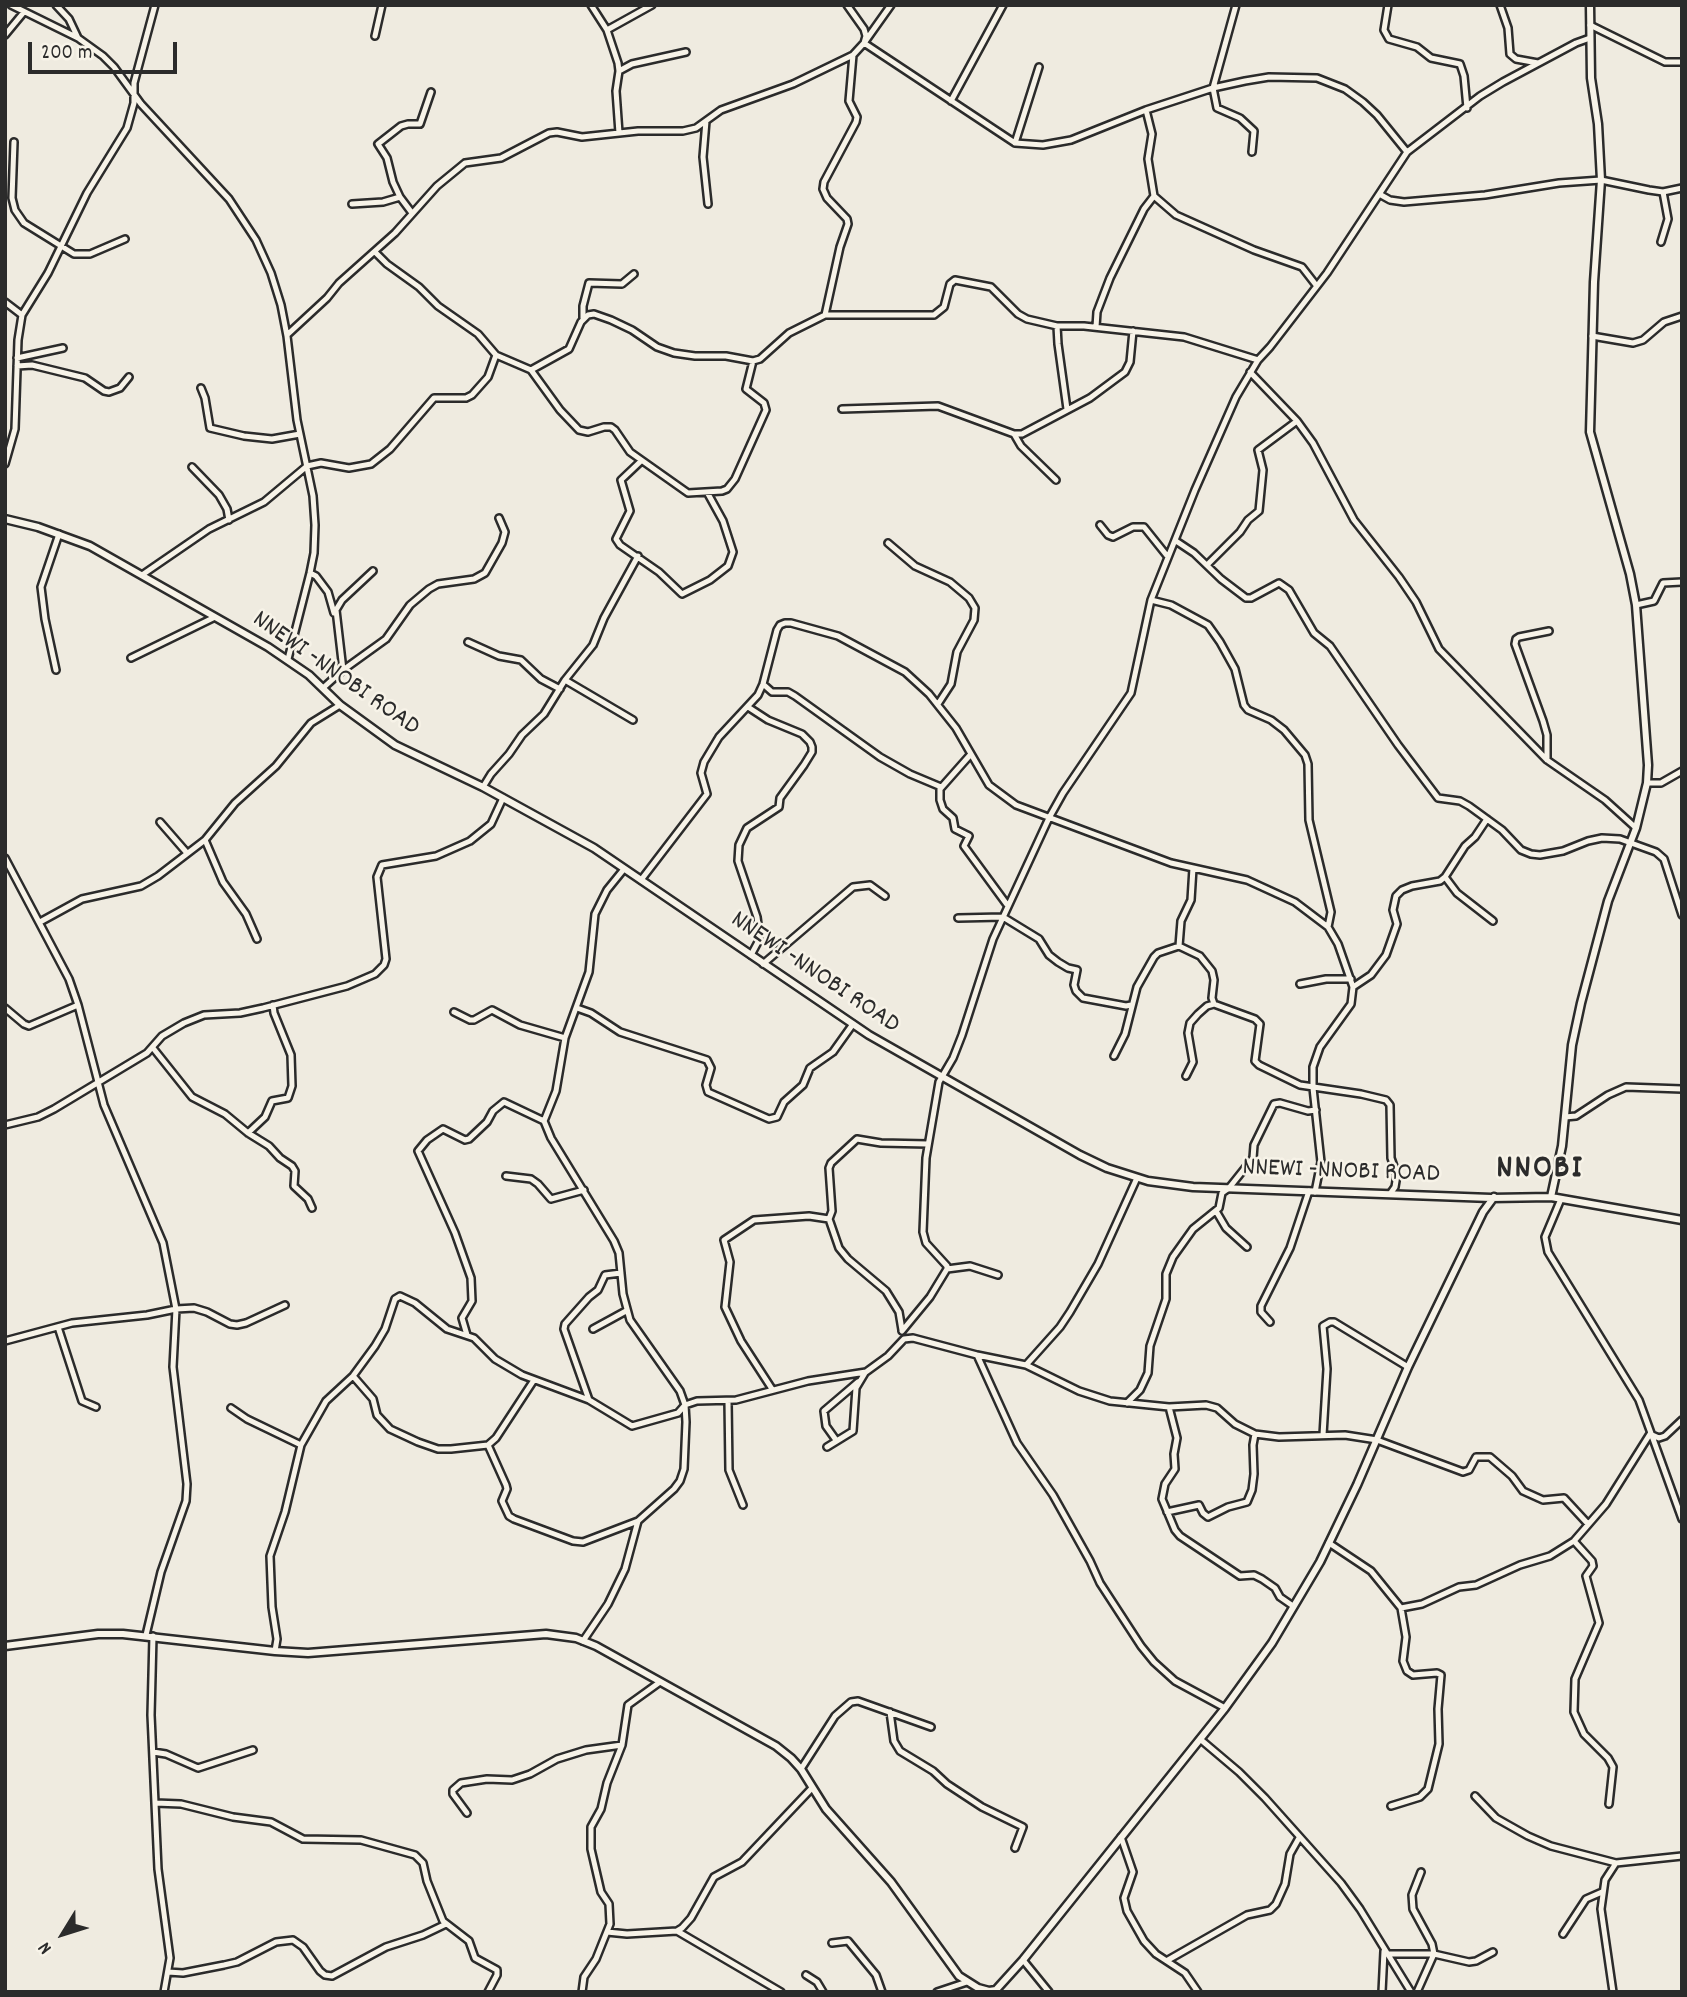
<!DOCTYPE html>
<html>
<head>
<meta charset="utf-8">
<style>
	body { margin:0 }
	#map { position:relative; width:1687px; height:1997px; overflow:hidden; background:#efebe0; font-family:Dekko,sans-serif }
	canvas { display:block }
	.frame { position:absolute; inset:0; border:7px solid #2b2b2b; pointer-events:none }
	.north { position:absolute; left:28px; top:1899px; width:70px; height:70px; -webkit-text-stroke:5px #f7f3e8; paint-order:stroke; rotate:232deg; font-size:19px; font-weight:700; line-height:28px; text-align:center; color:#2b2b2b }
	.north::after { content:''; display:block; margin:auto; width:24px; height:32px; background:#2b2b2b; clip-path:polygon(50% 0,100% 100%,50% 72%,0 100%) }
	.scale { position:absolute; left:28px; top:42px; width:149px; height:32px; box-sizing:border-box; border:4px solid #2b2b2b; border-top:0; padding-left:9px; font-size:21px; line-height:24px; white-space:nowrap; color:#2b2b2b; -webkit-text-stroke:5px #f7f3e8; paint-order:stroke }
</style>
</head>
<body>
<div id="map">
<canvas width="1687" height="1997"></canvas>
<div class="frame"></div>
<div class="north">N</div>
<div class="scale">200 m</div>
</div>
<script>
const ctx = document.querySelector('canvas').getContext('2d');
ctx.lineJoin = 'round';
function shape(rows) {
  const path = new Path2D();
  for (const r of rows) {
    path.moveTo(r[0], r[1]);
    for (let i = 2; i < r.length; i += 2) path.lineTo(r[i], r[i + 1]);
  }
  return path;
}
function stroke(path, color, width, dash) {
  ctx.strokeStyle = color;
  ctx.lineWidth = width;
  ctx.lineCap = dash ? 'butt' : 'round';
  ctx.setLineDash(dash || []);
  ctx.stroke(path);
}
function write(font, color, halo, rows, align = 'center') {
  ctx.font = font + ' Dekko,sans-serif';
  ctx.lineWidth = 5;
  ctx.setLineDash([]);
  ctx.textBaseline = 'middle';
  ctx.strokeStyle = halo;
  ctx.fillStyle = color;
  for (const [text, x, y, turn = 0] of rows) {
    ctx.save();
    ctx.translate(x, y);
    ctx.rotate((+turn || 0) * Math.PI / 180);
    ctx.textAlign = isNaN(turn) ? turn : align;
    if (halo) ctx.strokeText(text, 0, 0);
    ctx.fillText(text, 0, 0);
    ctx.restore();
  }
}
const minor = shape([
	[11,5,78,38,103,56,114,67,141,104,229,199,256,240,271,273,281,305,287,336,297,420,313,496,315,525,314,553,310,573,288,659],
	[56,5,69,19,78,38],
	[591,5,607,30,618,63,619,71,616,91,619,133],
	[847,5,864,29,866,36,864,43,1015,143,1043,145,1071,140,1146,110,1213,88,1245,81,1269,77,1317,78,1345,89,1363,102,1377,115,1407,152],
	[1236,5,1213,88,1217,108,1240,118,1254,131,1252,152],
	[1388,5,1384,30,1389,39,1417,47,1431,58,1460,64,1464,76,1467,108],
	[1500,5,1508,28,1510,54,1516,59,1538,63],
	[1590,25,1665,62,1682,62],
	[607,30,652,5],
	[5,35,24,12],
	[375,36,382,5],
	[619,71,632,64,686,52],
	[951,101,1003,5],
	[706,121,703,157,708,204],
	[14,142,12,198,15,210,24,223,74,254,90,254,125,239],
	[1015,143,1039,67],
	[1381,195,1390,200,1404,202,1485,195,1559,183,1601,180,1649,190,1663,192,1682,188],
	[1154,196,1176,215,1254,250,1302,267,1316,285],
	[352,204,383,202,400,197],
	[412,213,400,197,393,182,387,158,378,144,401,126,408,124,420,124,431,92],
	[1661,242,1668,219,1663,192],
	[375,252,387,264,419,287,438,306,478,334,496,355,531,370,560,410,579,430,588,432,604,427,611,427,615,430,630,452,688,493,722,491,727,489,735,479,766,410,764,403,746,389,753,361],
	[5,302,22,315],
	[825,315,840,247,848,224,847,219,827,198,823,189,824,182,856,122,857,117,849,101,853,55],
	[583,318,583,306,589,283,622,284,634,274],
	[1057,326,1058,344,1067,409],
	[1096,327,1097,312,1110,278,1144,209,1154,196,1148,159,1152,134,1146,110],
	[287,335,327,298,339,283,395,233,437,186,465,163,501,158,549,133,557,132,582,137,638,131,683,131,696,128,721,110,793,84,853,55,864,43,891,5],
	[1592,336,1633,343,1643,340,1664,322,1682,316],
	[17,358,63,348],
	[17,366,32,365,85,378,104,391,109,392,120,388,129,377],
	[531,370,569,349,581,322,588,315,594,314,611,320,632,330,657,347,674,353,695,356,726,356,753,361,760,359,789,333,825,315,934,315,944,307,950,284,955,280,991,287,1018,314,1027,319,1057,326,1084,326,1184,337,1258,360],
	[1250,372,1297,421,1313,443,1354,520,1399,577,1416,602,1439,649,1547,760,1605,800,1636,828],
	[201,388,205,398,210,428,244,436,272,439,300,434],
	[842,409,938,406,1014,434,1022,434,1090,398,1125,372,1130,362,1133,331],
	[1014,434,1021,446,1056,480],
	[641,461,621,480,630,511,616,539,620,545,659,572,682,594,710,580,728,566,733,552,723,521,707,492],
	[5,464,15,429,18,340,22,315,48,273,87,193,127,128,134,103,134,83,155,5],
	[192,467,219,495,227,509,229,520],
	[1100,525,1108,535,1113,537,1133,527,1144,527,1168,557],
	[1176,541,1194,553,1221,579,1246,598,1251,598,1279,583,1289,590,1314,633,1330,646,1398,745,1438,798,1460,801,1469,806,1502,830,1521,850,1531,854,1540,855,1563,851,1588,841,1602,838,1620,839,1656,852,1664,859,1682,915],
	[888,543,915,566,950,582,969,598,975,608,974,620,957,652,951,684,938,704],
	[1208,564,1240,532,1248,520,1259,511,1263,470,1258,450,1297,421],
	[310,573,316,576,328,592,334,613],
	[142,575,209,529,264,502,307,466,321,463,349,468,371,464,390,449,434,398,466,398,472,395,488,377,496,355],
	[1151,600,1171,605,1208,625,1220,642,1235,669,1244,705,1248,710,1271,720,1284,730,1305,755,1308,764,1309,820,1331,912,1328,927],
	[1636,605,1654,601,1663,583,1682,582],
	[468,642,499,656,521,660,541,679,560,689],
	[131,658,215,617],
	[56,670,45,619,41,587,59,534],
	[343,670,336,610,342,600,373,571],
	[565,680,633,720],
	[763,684,772,692,788,692,795,696,880,757,910,774,941,787],
	[323,688,343,670,386,639,410,605,429,589,438,584,474,579,485,573,502,543,505,532,499,518],
	[748,707,768,720,802,734,810,742,812,747,812,752,804,765,780,798,779,807,747,828,739,845,738,861,757,917,759,932,758,942,751,955],
	[971,754,940,789,940,800,943,809,953,818,955,829,969,836,964,846,1008,906],
	[1547,760,1547,735,1543,721,1515,644,1516,639,1519,637,1549,631],
	[1647,783,1661,783,1682,771],
	[483,787,491,774,509,754,522,735,544,714,565,680,593,645,604,618,638,556],
	[160,822,187,853],
	[205,840,223,882,246,914,257,939],
	[5,858,69,979,78,1005,104,1105,163,1243,176,1309,173,1367,187,1484,186,1501,161,1572,146,1635],
	[1445,877,1457,893,1493,921],
	[641,880,707,794,701,773,704,762,719,737,758,695,763,684,777,630,780,625,785,623,791,623,838,636,905,672,929,694,956,728,989,785,1016,805,1171,863,1247,880,1295,902,1328,927,1338,944,1353,987,1351,1004,1320,1047,1313,1067,1313,1088,1321,1162,1315,1192],
	[958,918,1003,917,1039,939,1049,955,1058,962,1068,968,1077,970,1074,985,1076,991,1083,998,1126,1006,1131,1005],
	[40,922,82,899,141,886,158,876,205,840,235,803,276,766,311,723,340,705],
	[1179,946,1181,921,1191,900,1193,868],
	[763,964,853,887,870,885,885,896],
	[1300,984,1326,979,1351,979],
	[1353,987,1371,975,1386,955,1397,924,1393,910,1396,896,1402,890,1412,886,1440,881,1445,877,1465,846,1475,837,1487,819],
	[5,1008,24,1024,29,1026,78,1005],
	[577,1008,591,1013,620,1032,707,1060,711,1068,706,1085,708,1092,769,1119,777,1117,784,1102,803,1085,810,1068,833,1052,853,1024],
	[454,1012,470,1020,474,1020,492,1010,520,1025,565,1038],
	[153,1048,192,1097,225,1114,248,1133,269,1146,280,1158,292,1166,295,1171,294,1186,308,1199,312,1208],
	[1114,1056,1125,1034,1137,987,1154,957,1158,953,1179,946,1200,956,1212,971,1214,980,1212,998,1214,1004],
	[1186,1076,1193,1062,1188,1033,1190,1023,1198,1014,1207,1006,1214,1004,1255,1019,1260,1024,1255,1061,1259,1065,1300,1085,1361,1094,1386,1100,1390,1105,1391,1158,1397,1175,1395,1187,1390,1194],
	[1565,1117,1576,1116,1608,1095,1626,1087,1682,1089],
	[5,1125,38,1117,54,1109,147,1053,162,1036,184,1023,204,1015,240,1013,263,1008,347,986,375,974,384,965,386,959,377,877,382,865,436,856,470,841,491,824,503,798],
	[248,1133,265,1117,272,1101,288,1098,292,1086,291,1055,274,1013,273,1005],
	[506,1176,531,1179,538,1184,551,1199,584,1190],
	[1561,1199,1545,1237,1548,1252,1639,1400,1682,1519],
	[1216,1211,1226,1228,1247,1247],
	[947,1269,970,1266,998,1275],
	[1270,1322,1261,1312,1261,1306,1290,1248,1309,1191],
	[58,1327,82,1401,96,1407],
	[593,1329,626,1311],
	[902,1330,899,1312,886,1291,848,1259,839,1248,829,1219,832,1211,829,1168,831,1163,857,1139,881,1143,928,1144],
	[902,1331,930,1297,947,1269,947,1266,926,1243,923,1232,926,1158,939,1082,953,1058,962,1035,993,939,1049,818,1063,793,1131,693,1151,600,1195,490,1236,397,1258,360,1270,347,1327,273,1407,152,1480,96,1503,82,1576,43,1590,38],
	[467,1335,462,1318,472,1301,471,1278,455,1233,418,1151,427,1140,443,1129,465,1140,469,1139,487,1122,493,1111,504,1102,544,1121],
	[5,1341,72,1323,147,1315,176,1309,194,1308,207,1312,230,1324,237,1325,246,1323,285,1305],
	[977,1355,1017,1443,1053,1495,1090,1561,1100,1583,1141,1646,1154,1662,1175,1681,1225,1708],
	[1026,1365,1060,1327,1070,1312,1098,1264,1137,1178],
	[353,1376,373,1399,377,1415,390,1429,418,1442,438,1449,451,1449,488,1445,496,1438,534,1380],
	[772,1389,741,1341,725,1307,730,1262,724,1240,754,1220,809,1216,829,1219],
	[589,1400,564,1329,565,1324,589,1297,598,1290,605,1275,621,1273],
	[728,1401,729,1470,743,1505],
	[1127,1403,1140,1390,1148,1373,1150,1346,1166,1299,1166,1274,1173,1257,1193,1229,1219,1208,1222,1193,1229,1188,1253,1158,1254,1145,1274,1104,1280,1103,1308,1111,1316,1110],
	[1169,1407,1177,1438,1174,1454,1175,1469,1165,1484,1162,1499,1175,1530,1180,1536,1240,1576,1254,1575,1262,1579,1275,1588,1280,1597,1293,1606],
	[231,1408,247,1419,301,1445],
	[1323,1435,1327,1369,1323,1326,1330,1322,1334,1322,1408,1367],
	[836,1440,826,1426,824,1411,858,1382],
	[488,1445,506,1485,507,1489,502,1501,509,1516,514,1519,573,1541,583,1542,638,1521],
	[827,1447,853,1431,856,1388,865,1373],
	[1167,1512,1199,1505,1203,1513,1208,1517,1228,1507,1247,1502,1252,1490,1254,1474,1253,1445,1255,1434],
	[1574,1541,1592,1561,1593,1566,1586,1576,1599,1623,1575,1679,1574,1712,1584,1734,1608,1758,1613,1767,1609,1804],
	[1329,1543,1371,1571,1401,1608,1406,1637,1403,1661,1407,1671,1413,1675,1437,1673,1441,1675,1438,1709,1439,1744,1428,1789,1420,1797,1391,1806],
	[1401,1608,1422,1604,1459,1587,1476,1585,1520,1565,1550,1556,1574,1541,1606,1504,1650,1434,1659,1438,1665,1436,1682,1420],
	[153,1636,151,1715,158,1869,170,1958,164,1992],
	[583,1641,608,1604,625,1569,638,1521,674,1489,680,1481,684,1469,686,1422,685,1405,680,1391,630,1320,623,1294,619,1253,614,1241,551,1138,544,1121,556,1091,565,1038,589,972,595,914,607,890,624,869],
	[275,1651,277,1639,272,1607,270,1556,285,1512,301,1445,326,1401,353,1376,375,1346,385,1329,395,1299,400,1296,415,1303,447,1329,474,1338,495,1359,522,1375,589,1400,632,1426,678,1413,685,1405,697,1401,736,1400,808,1381,866,1372,888,1356,904,1339,913,1338,977,1355,1026,1365,1079,1391,1110,1401,1169,1407,1206,1405,1217,1408,1235,1424,1255,1434,1279,1437,1345,1435,1377,1440,1463,1472,1469,1470,1476,1457,1490,1457,1512,1476,1523,1491,1543,1500,1564,1498,1588,1524],
	[890,1712,894,1741,900,1751,933,1771,947,1784,982,1807,1023,1827,1015,1848],
	[1200,1739,1239,1772,1265,1798,1341,1883,1360,1909,1411,1992],
	[153,1752,166,1754,198,1768,253,1750],
	[801,1769,835,1716,851,1702,858,1701,931,1727],
	[1475,1796,1496,1818,1528,1836,1551,1846,1616,1863],
	[155,1803,181,1804,233,1817,271,1822,303,1839,361,1840,415,1855,423,1863,427,1881,443,1921,469,1941,475,1958,497,1970,497,1975,488,1992],
	[467,1813,453,1794,453,1790,461,1783,487,1779,512,1780,530,1774,557,1759,586,1750,622,1745],
	[1121,1837,1133,1872,1124,1898,1127,1911,1144,1941,1156,1954,1185,1973,1198,1992],
	[677,1931,781,1992],
	[607,1932,627,1934,677,1931,682,1928,691,1918,714,1877,742,1862,812,1788],
	[1563,1934,1586,1899,1602,1892],
	[832,1943,848,1941,876,1975,882,1992],
	[1387,1954,1434,1954,1469,1962,1476,1961,1493,1952],
	[1023,1960,1049,1992],
	[1168,1960,1247,1915,1270,1910,1276,1904,1285,1884,1290,1854,1299,1838],
	[168,1972,183,1973,224,1965,237,1962,276,1942,293,1940,303,1947,320,1971,325,1975,332,1976,386,1947,423,1935,446,1924],
	[806,1975,817,1982,823,1992],
	[582,1992,584,1977,596,1959,610,1924,609,1904,601,1892,591,1849,591,1827,601,1809,607,1783,622,1745,628,1705,660,1682],
	[937,1992,967,1982],
	[1382,1992,1384,1951],
	[1417,1992,1434,1954,1432,1944,1413,1909,1412,1895,1421,1872],
	[1613,1992,1601,1909,1605,1880,1616,1863,1682,1856]
]);
const major = shape([
	[5,519,38,527,90,546,268,647,309,675,340,705,395,745,483,787,594,848,869,1035,1080,1155,1107,1168,1148,1181,1193,1187,1491,1198,1551,1197,1682,1220],
	[1551,1197,1562,1146,1572,1045,1581,1003,1608,901,1636,828,1647,783,1648,765,1636,605,1630,574,1590,432,1594,282,1601,180,1598,124,1591,78,1590,5],
	[5,1646,98,1634,123,1634,275,1651,308,1653,546,1634,576,1638,596,1646,776,1746,791,1758,801,1769,826,1809,891,1882,959,1976,978,1988,989,1991,996,1990],
	[994,1992,1023,1960,1225,1708,1272,1643,1320,1562,1357,1485,1408,1367,1483,1212,1494,1197]
]);
stroke(minor, '#2b2b2b', 10);
stroke(major, '#2b2b2b', 11);
stroke(minor, '#f7f3e8', 5);
stroke(major, '#f7f3e8', 6);
write('26px', '#2b2b2b', '#f7f3e8', [
	["NNEWI -NNOBI ROAD",335,675,35],
	["NNEWI -NNOBI ROAD",814,974,34],
	["NNEWI -NNOBI ROAD",1341,1173,2]
]);
ctx.letterSpacing = '2px';
write('bold 33px', '#2b2b2b', '#f7f3e8', [
	["NNOBI",1540,1171]
]);
ctx.letterSpacing = '0px';
</script>
</body>
</html>
